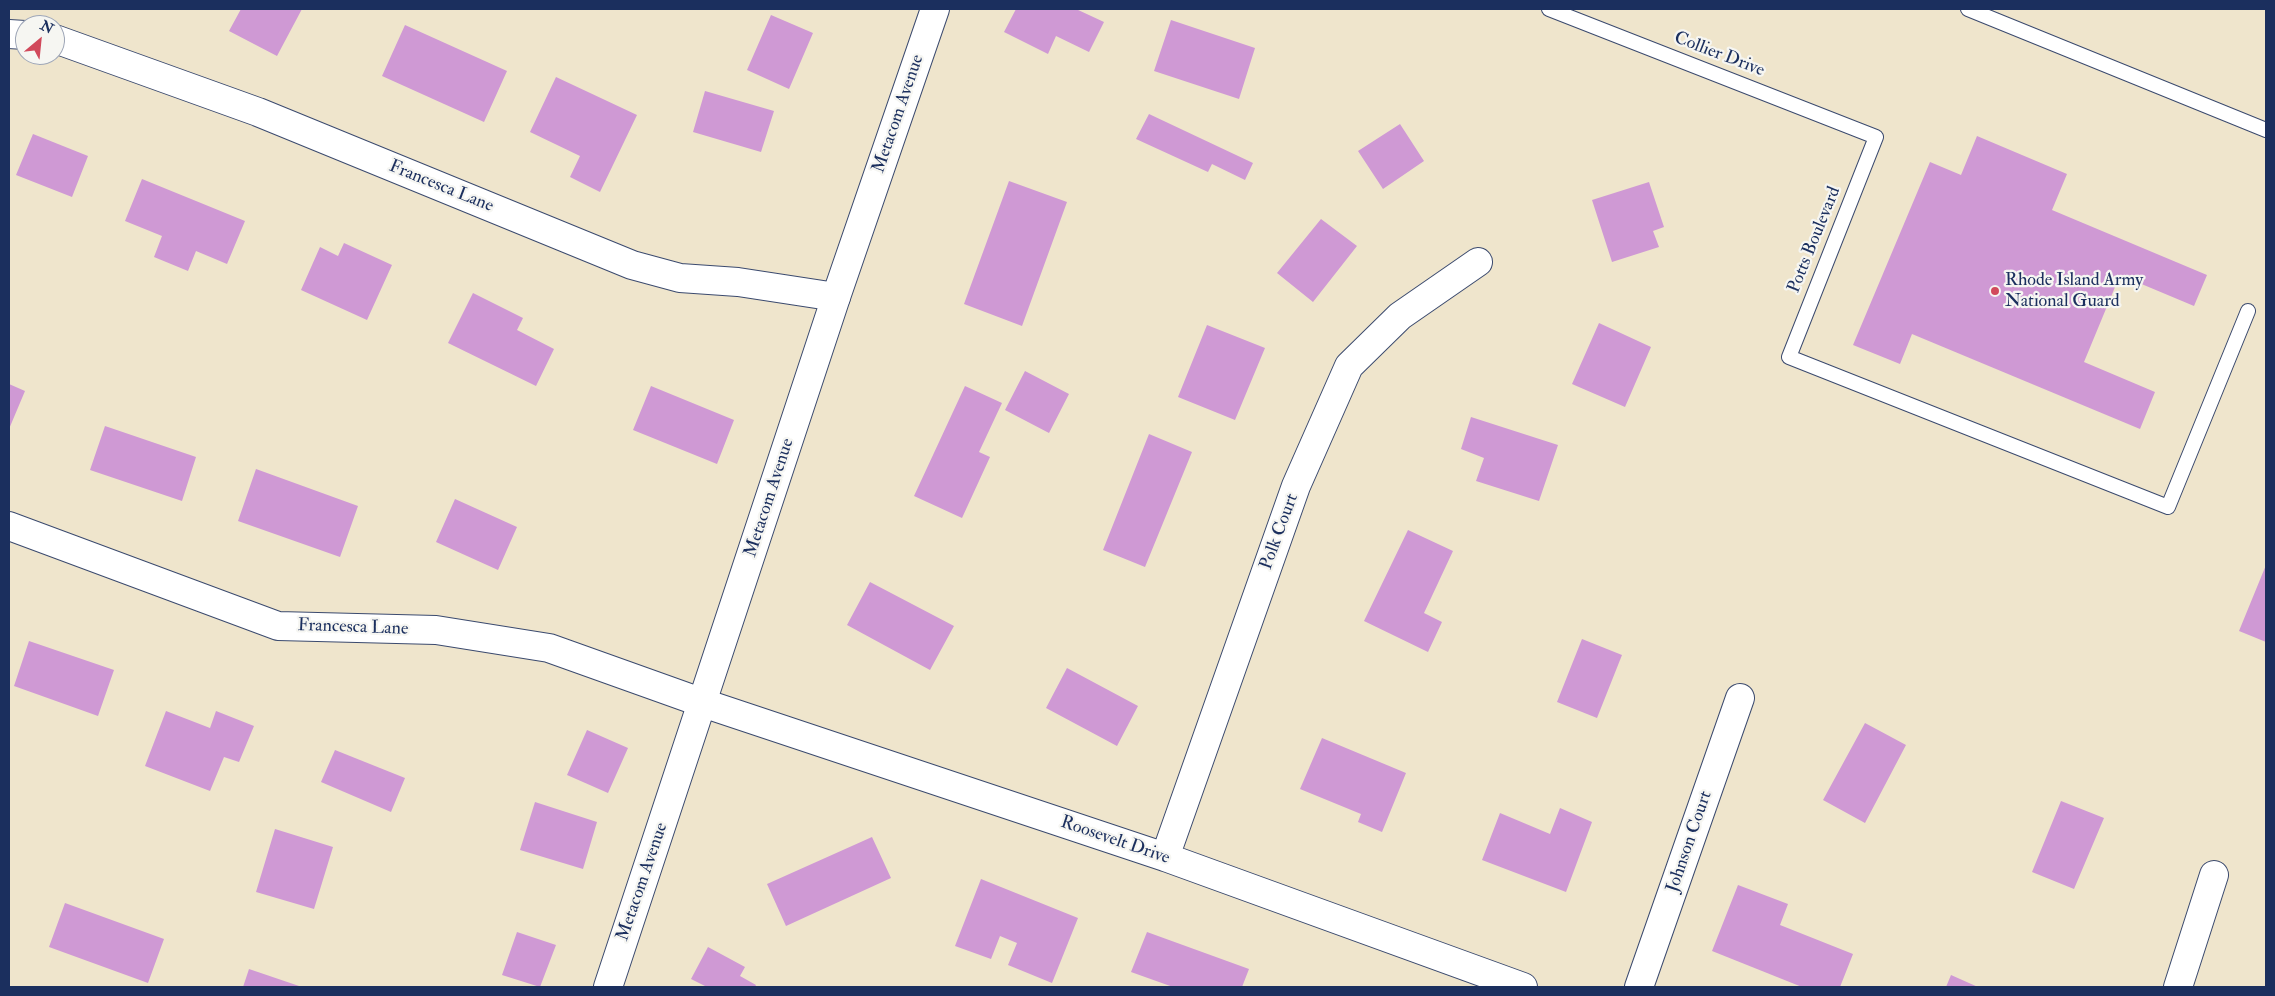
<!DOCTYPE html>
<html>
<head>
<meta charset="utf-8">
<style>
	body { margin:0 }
	#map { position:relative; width:2275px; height:996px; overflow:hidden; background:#efe5cc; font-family:"IM FELL Double Pica",serif }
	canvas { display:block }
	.frame { position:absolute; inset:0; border:10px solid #1b2f5e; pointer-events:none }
	.north { position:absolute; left:15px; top:15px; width:50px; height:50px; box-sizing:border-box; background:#f6f6f2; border:1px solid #9ea6b7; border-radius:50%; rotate:28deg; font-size:14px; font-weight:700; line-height:20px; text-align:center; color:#1b2f5e }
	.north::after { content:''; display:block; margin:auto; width:18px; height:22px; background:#d1495b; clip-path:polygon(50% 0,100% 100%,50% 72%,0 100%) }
</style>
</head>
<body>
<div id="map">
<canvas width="2275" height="996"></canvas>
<div class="frame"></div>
<div class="north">N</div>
</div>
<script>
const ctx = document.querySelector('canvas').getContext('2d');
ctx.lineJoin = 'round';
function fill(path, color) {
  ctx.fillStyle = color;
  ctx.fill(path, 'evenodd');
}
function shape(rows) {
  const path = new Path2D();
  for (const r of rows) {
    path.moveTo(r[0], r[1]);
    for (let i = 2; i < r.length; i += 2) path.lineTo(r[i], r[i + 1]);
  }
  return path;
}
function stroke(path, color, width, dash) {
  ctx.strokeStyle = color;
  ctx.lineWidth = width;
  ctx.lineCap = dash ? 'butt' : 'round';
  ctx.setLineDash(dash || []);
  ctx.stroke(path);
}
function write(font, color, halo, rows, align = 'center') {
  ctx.font = font + ' "IM FELL Double Pica",serif';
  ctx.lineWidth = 4.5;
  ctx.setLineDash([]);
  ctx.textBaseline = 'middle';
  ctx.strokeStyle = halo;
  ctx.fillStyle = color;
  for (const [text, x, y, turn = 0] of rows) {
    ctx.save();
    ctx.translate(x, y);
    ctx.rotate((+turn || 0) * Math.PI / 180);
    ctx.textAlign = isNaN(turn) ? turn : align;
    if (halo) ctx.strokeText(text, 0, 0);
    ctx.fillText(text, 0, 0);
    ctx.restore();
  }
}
fill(shape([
	[241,9,302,9,277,56,229,31],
	[1016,9,1076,9,1104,22,1089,52,1056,36,1048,54,1004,32],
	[771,15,813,33,789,89,747,70],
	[1171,20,1255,48,1239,99,1154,71],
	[405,25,507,71,484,122,382,76],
	[556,77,637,115,600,192,570,177,580,156,530,132],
	[705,91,774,111,761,152,693,132],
	[1149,114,1253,163,1245,180,1212,164,1208,172,1136,139],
	[1400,124,1424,161,1383,189,1358,151],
	[33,134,88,156,72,197,16,175],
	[1977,136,2067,174,2052,210,2207,275,2194,306,2120,275,2084,362,2155,392,2140,429,1912,334,1900,364,1853,345,1930,162,1961,175],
	[142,179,245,221,227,264,196,251,188,271,154,257,162,236,125,221],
	[1009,181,1067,202,1022,326,964,304],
	[1649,182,1664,227,1653,231,1659,247,1612,262,1592,200],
	[1321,219,1357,246,1313,302,1277,273],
	[344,243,392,265,367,320,301,290,320,247,338,256],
	[473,293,523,318,517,330,554,349,536,386,448,343],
	[1599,323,1651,347,1625,407,1572,384],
	[1207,325,1265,348,1235,420,1178,397],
	[1025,371,1069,394,1049,433,1005,410],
	[9,384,25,391,9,429],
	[651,386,734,420,717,464,633,430],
	[965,386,1002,403,979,452,990,457,962,518,914,496],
	[1471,417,1558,445,1539,501,1476,481,1484,458,1461,449],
	[105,426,196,457,182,501,90,470],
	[1149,434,1192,452,1145,567,1103,550],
	[256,469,358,506,340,557,238,521],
	[455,499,517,527,498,570,436,542],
	[1408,530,1453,551,1424,613,1442,622,1428,652,1364,621],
	[2266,565,2266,642,2239,631],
	[870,582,954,626,930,670,847,625],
	[1582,639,1622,655,1597,718,1557,702],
	[29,641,114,670,98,716,14,686],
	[1067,668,1138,706,1117,746,1046,708],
	[166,711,210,728,216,711,254,726,239,762,224,757,210,791,145,766],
	[1865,723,1906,745,1865,823,1823,800],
	[587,730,628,748,608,793,567,775],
	[1322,738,1406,773,1382,832,1358,822,1361,814,1300,789],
	[335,750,405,778,391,812,321,782],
	[2061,801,2104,818,2074,889,2032,872],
	[535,802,597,822,583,869,520,850],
	[1560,808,1592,822,1566,892,1482,860,1500,813,1550,834],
	[275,829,333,847,314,909,256,892],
	[872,837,891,878,786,926,767,884],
	[981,879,1078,918,1052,983,1008,965,1017,943,1000,936,991,959,955,946],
	[1738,885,1788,904,1780,925,1853,954,1840,987,1802,987,1712,951],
	[65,903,164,939,148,983,49,947],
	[517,932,556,945,540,987,502,975],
	[1147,932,1249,969,1242,987,1173,987,1131,972],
	[708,947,745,967,740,976,756,985,755,987,707,987,691,979],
	[249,969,302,987,243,987],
	[1951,975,1978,987,1946,987]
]), '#cf99d4');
const lane = shape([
	[1549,9,1876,137,1789,357,2168,507,2248,311],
	[1968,9,2266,130]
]);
const street = shape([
	[9,34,25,35],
	[55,39,258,112,632,265,680,278,738,282,836,297],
	[9,526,278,626,436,630,549,648,703,703,1165,857,1523,987],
	[1165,857,1296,486,1349,366,1400,316,1478,262],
	[1639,987,1740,698],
	[2178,987,2214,875]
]);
const primary = shape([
	[608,987,836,297,935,9]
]);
stroke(lane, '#3b4a6e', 16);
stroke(street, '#3b4a6e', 30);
stroke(primary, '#3b4a6e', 30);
stroke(lane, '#fff', 14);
stroke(street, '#fff', 28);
stroke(primary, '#fff', 28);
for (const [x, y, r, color] of [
	[1995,291,5,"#d1495b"]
]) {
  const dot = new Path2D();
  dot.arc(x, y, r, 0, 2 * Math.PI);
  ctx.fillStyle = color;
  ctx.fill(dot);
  stroke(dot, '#f6f6f2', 2);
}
write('18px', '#1b2f5e', '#f6f6f2', [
	["Collier Drive",1719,55,21],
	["Metacom Avenue",899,114,-71],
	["Francesca Lane",441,187,22],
	["Potts Boulevard",1815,240,-68],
	["Metacom Avenue",770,498,-72],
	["Polk Court",1280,532,-70],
	["Francesca Lane",353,628,2],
	["Roosevelt Drive",1115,841,19],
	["Johnson Court",1690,842,-71],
	["Metacom Avenue",643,882,-71]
]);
write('18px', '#1b2f5e', '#f6f6f2', [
	["Rhode Island Army",2005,281],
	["National Guard",2005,302]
], 'left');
</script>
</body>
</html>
